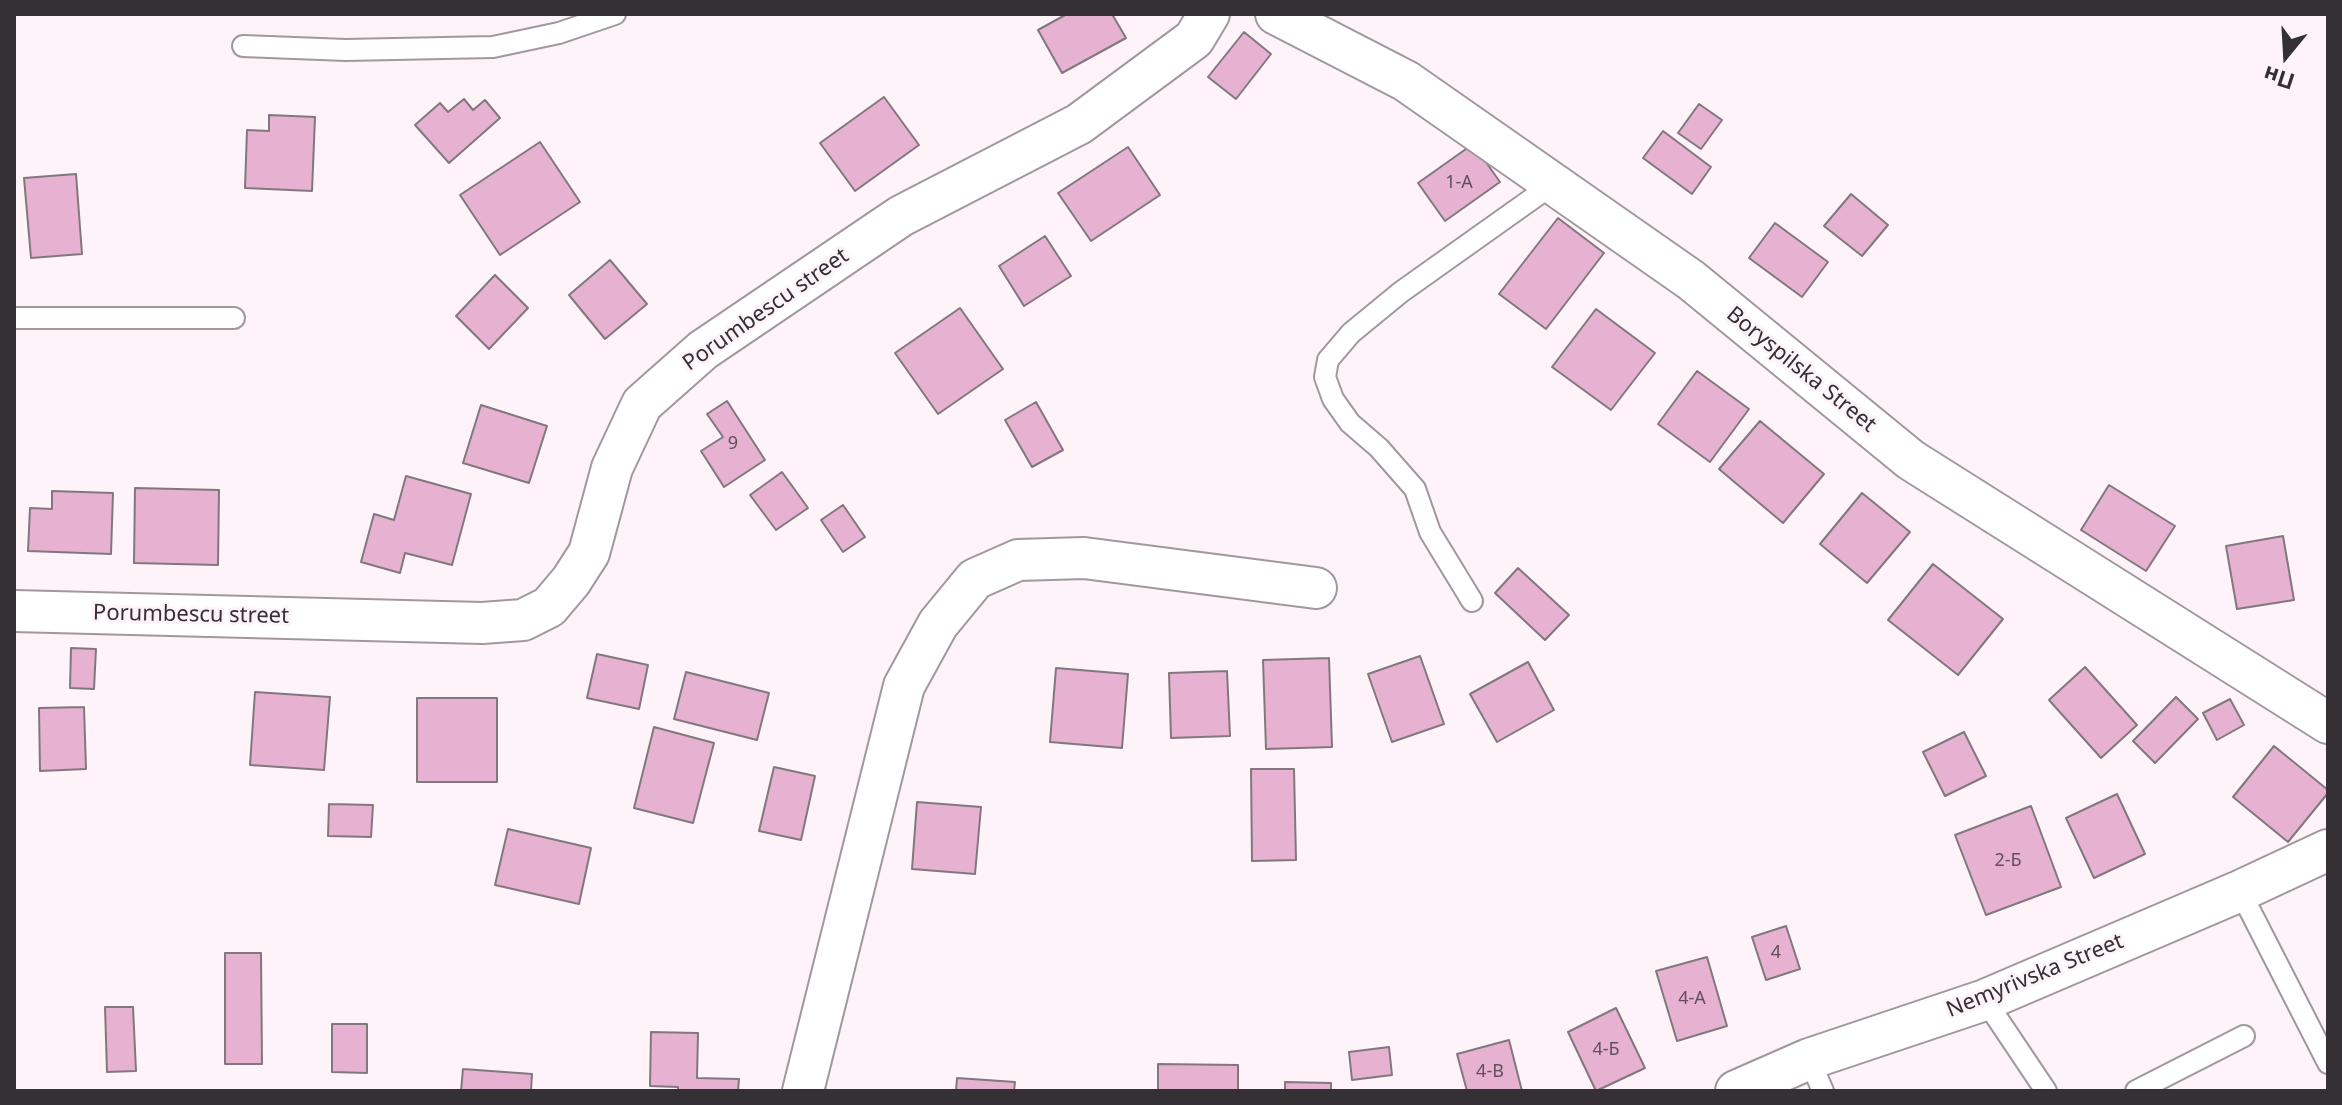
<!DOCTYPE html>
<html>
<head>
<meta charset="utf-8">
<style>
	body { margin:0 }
	#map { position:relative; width:2342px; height:1105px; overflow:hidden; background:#fdf3f9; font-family:"Noto Sans",sans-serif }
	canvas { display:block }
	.frame { position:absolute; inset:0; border:16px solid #343033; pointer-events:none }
	.north { position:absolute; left:2246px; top:16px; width:80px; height:80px; -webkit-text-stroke:6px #fdf3f9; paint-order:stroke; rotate:198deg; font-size:22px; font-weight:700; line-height:32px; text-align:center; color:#343033 }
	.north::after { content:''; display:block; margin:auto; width:28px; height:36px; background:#343033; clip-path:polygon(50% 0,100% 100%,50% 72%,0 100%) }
</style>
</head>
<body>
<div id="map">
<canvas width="2342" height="1105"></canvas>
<div class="frame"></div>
<div class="north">Пн</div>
</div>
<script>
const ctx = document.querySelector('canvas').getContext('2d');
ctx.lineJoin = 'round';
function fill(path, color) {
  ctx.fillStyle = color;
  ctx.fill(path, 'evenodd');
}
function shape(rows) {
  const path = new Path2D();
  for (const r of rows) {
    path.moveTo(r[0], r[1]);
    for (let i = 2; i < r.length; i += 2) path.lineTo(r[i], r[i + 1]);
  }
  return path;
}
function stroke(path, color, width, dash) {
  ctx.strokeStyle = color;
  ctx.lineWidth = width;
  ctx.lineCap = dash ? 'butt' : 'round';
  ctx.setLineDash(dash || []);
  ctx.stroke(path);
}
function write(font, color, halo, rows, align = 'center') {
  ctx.font = font + ' "Noto Sans",sans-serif';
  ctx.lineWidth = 6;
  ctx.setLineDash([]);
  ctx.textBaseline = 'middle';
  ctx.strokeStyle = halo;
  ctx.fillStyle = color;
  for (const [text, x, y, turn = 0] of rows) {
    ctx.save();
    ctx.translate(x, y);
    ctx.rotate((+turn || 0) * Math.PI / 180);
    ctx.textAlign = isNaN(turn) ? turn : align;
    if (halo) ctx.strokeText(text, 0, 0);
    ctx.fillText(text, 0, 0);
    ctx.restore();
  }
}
const building = shape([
	[1067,14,1112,14,1126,38,1062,73,1038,30,1067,14],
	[1244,32,1271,54,1236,99,1208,77,1244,32],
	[884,97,919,145,855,191,820,143,884,97],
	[464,99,473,110,485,100,500,118,449,163,415,125,440,103,448,112,464,99],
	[1699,104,1722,120,1701,149,1678,133,1699,104],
	[269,115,315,117,312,191,245,188,247,130,269,131,269,115],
	[1663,131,1711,167,1692,194,1643,158,1663,131],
	[540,142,580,202,500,255,460,195,540,142],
	[1473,144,1500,182,1445,221,1418,183,1473,144],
	[1128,147,1160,195,1091,241,1058,193,1128,147],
	[76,174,82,254,31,258,24,178,76,174],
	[1851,194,1888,225,1862,256,1824,226,1851,194],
	[1558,218,1604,253,1546,329,1499,294,1558,218],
	[1775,223,1828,262,1802,297,1749,258,1775,223],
	[1045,236,1071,276,1024,306,999,266,1045,236],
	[610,260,647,304,605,339,569,295,610,260],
	[495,275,528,308,489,349,456,316,495,275],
	[960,308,1003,369,938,414,895,353,960,308],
	[1596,309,1655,353,1611,410,1552,367,1596,309],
	[1697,371,1749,409,1710,462,1658,424,1697,371],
	[727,401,765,460,724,487,701,451,723,437,707,414,727,401],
	[1036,402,1063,450,1032,467,1005,420,1036,402],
	[481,405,547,426,529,483,463,463,481,405],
	[1760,421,1824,474,1783,523,1719,469,1760,421],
	[782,472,808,508,776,530,750,495,782,472],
	[406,476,471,494,452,565,405,553,400,573,361,562,374,514,394,520,406,476],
	[2109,485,2175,526,2146,571,2081,530,2109,485],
	[135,488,219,490,218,565,134,563,135,488],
	[52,491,113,493,111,554,28,551,30,508,52,509,52,491],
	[1862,493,1910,532,1867,583,1820,544,1862,493],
	[843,505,865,537,843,552,821,520,843,505],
	[2283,536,2294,600,2237,609,2226,546,2283,536],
	[1933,564,2003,619,1958,675,1888,620,1933,564],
	[1518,568,1569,615,1545,640,1495,593,1518,568],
	[71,648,96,649,94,689,70,688,71,648],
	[597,654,648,665,639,709,587,698,597,654],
	[1420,656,1444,724,1392,742,1368,674,1420,656],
	[1329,658,1332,747,1266,749,1263,660,1329,658],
	[1528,662,1554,710,1497,742,1470,694,1528,662],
	[2085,667,2137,725,2101,758,2049,700,2085,667],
	[1056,668,1128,674,1122,748,1050,742,1056,668],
	[1227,671,1230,736,1171,738,1169,673,1227,671],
	[686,672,769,693,757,740,674,719,686,672],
	[255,692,330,697,324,770,250,765,255,692],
	[2176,697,2198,719,2155,763,2133,741,2176,697],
	[417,698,497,698,497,782,417,782,417,698],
	[2230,699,2244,725,2217,740,2203,713,2230,699],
	[84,707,86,769,40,771,39,708,84,707],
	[654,727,714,743,693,823,634,808,654,727],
	[1964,732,1986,776,1945,796,1923,752,1964,732],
	[2274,746,2328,790,2328,793,2288,842,2233,797,2274,746],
	[774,767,815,776,801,840,759,831,774,767],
	[1251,769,1294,769,1296,860,1252,861,1251,769],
	[2117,794,2145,854,2094,878,2066,818,2117,794],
	[917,802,981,807,975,874,912,869,917,802],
	[329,804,373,805,371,837,328,836,329,804],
	[2031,806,2061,887,1986,915,1955,835,2031,806],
	[508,829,591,848,579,904,495,885,508,829],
	[1786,926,1800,969,1766,980,1752,937,1786,926],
	[225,953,261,953,262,1064,225,1064,225,953],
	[1707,957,1727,1026,1677,1041,1656,971,1707,957],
	[105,1007,133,1007,136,1071,107,1072,105,1007],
	[1616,1008,1645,1068,1596,1091,1568,1032,1616,1008],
	[332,1024,367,1024,367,1073,332,1072,332,1024],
	[651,1032,698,1033,697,1078,739,1079,738,1091,678,1091,678,1087,650,1086,651,1032],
	[1509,1040,1522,1091,1467,1091,1457,1054,1509,1040],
	[1389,1047,1392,1075,1352,1080,1349,1052,1389,1047],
	[1158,1064,1238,1065,1238,1091,1158,1091,1158,1064],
	[463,1069,532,1074,531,1091,461,1091,463,1069],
	[957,1078,1015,1082,1014,1091,956,1091,957,1078],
	[1285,1082,1331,1083,1331,1091,1285,1091,1285,1082]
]);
fill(building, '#e7b2d2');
stroke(building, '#81787d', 2);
const service = shape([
	[243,46,346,50,493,47,559,33,615,14],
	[14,318,234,318],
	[1472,601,1430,532,1415,489,1379,448,1350,423,1333,399,1325,377,1328,360,1351,333,1401,292,1553,184],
	[2240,891,2328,1063],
	[1985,1000,2046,1091],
	[1809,1059,1823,1091],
	[2136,1091,2244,1036]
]);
const minor = shape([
	[1276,14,1406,81,1691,280,1911,460,2328,723],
	[14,611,482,623,523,620,549,607,571,581,589,553,612,468,642,404,703,350,901,216,1079,124,1194,39,1209,14],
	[803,1091,904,686,938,624,975,579,1018,560,1084,558,1316,588],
	[1736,1091,1809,1059,1985,1000,2240,891,2328,850]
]);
stroke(service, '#a1989d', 24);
stroke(minor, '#a1989d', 44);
stroke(service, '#fff', 20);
stroke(minor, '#fff', 40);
write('18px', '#61505b', null, [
	["1-А",1459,183],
	["9",733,444],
	["2-Б",2008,861],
	["4",1776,953],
	["4-А",1692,999],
	["4-Б",1606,1050],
	["4-В",1490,1072]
]);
write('22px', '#343033', '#fdf3f9', [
	["Porumbescu street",766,310,-35],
	["Boryspilska Street",1801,370,39],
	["Porumbescu street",191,615,1],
	["Nemyrivska Street",2035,976,-22]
]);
</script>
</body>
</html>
